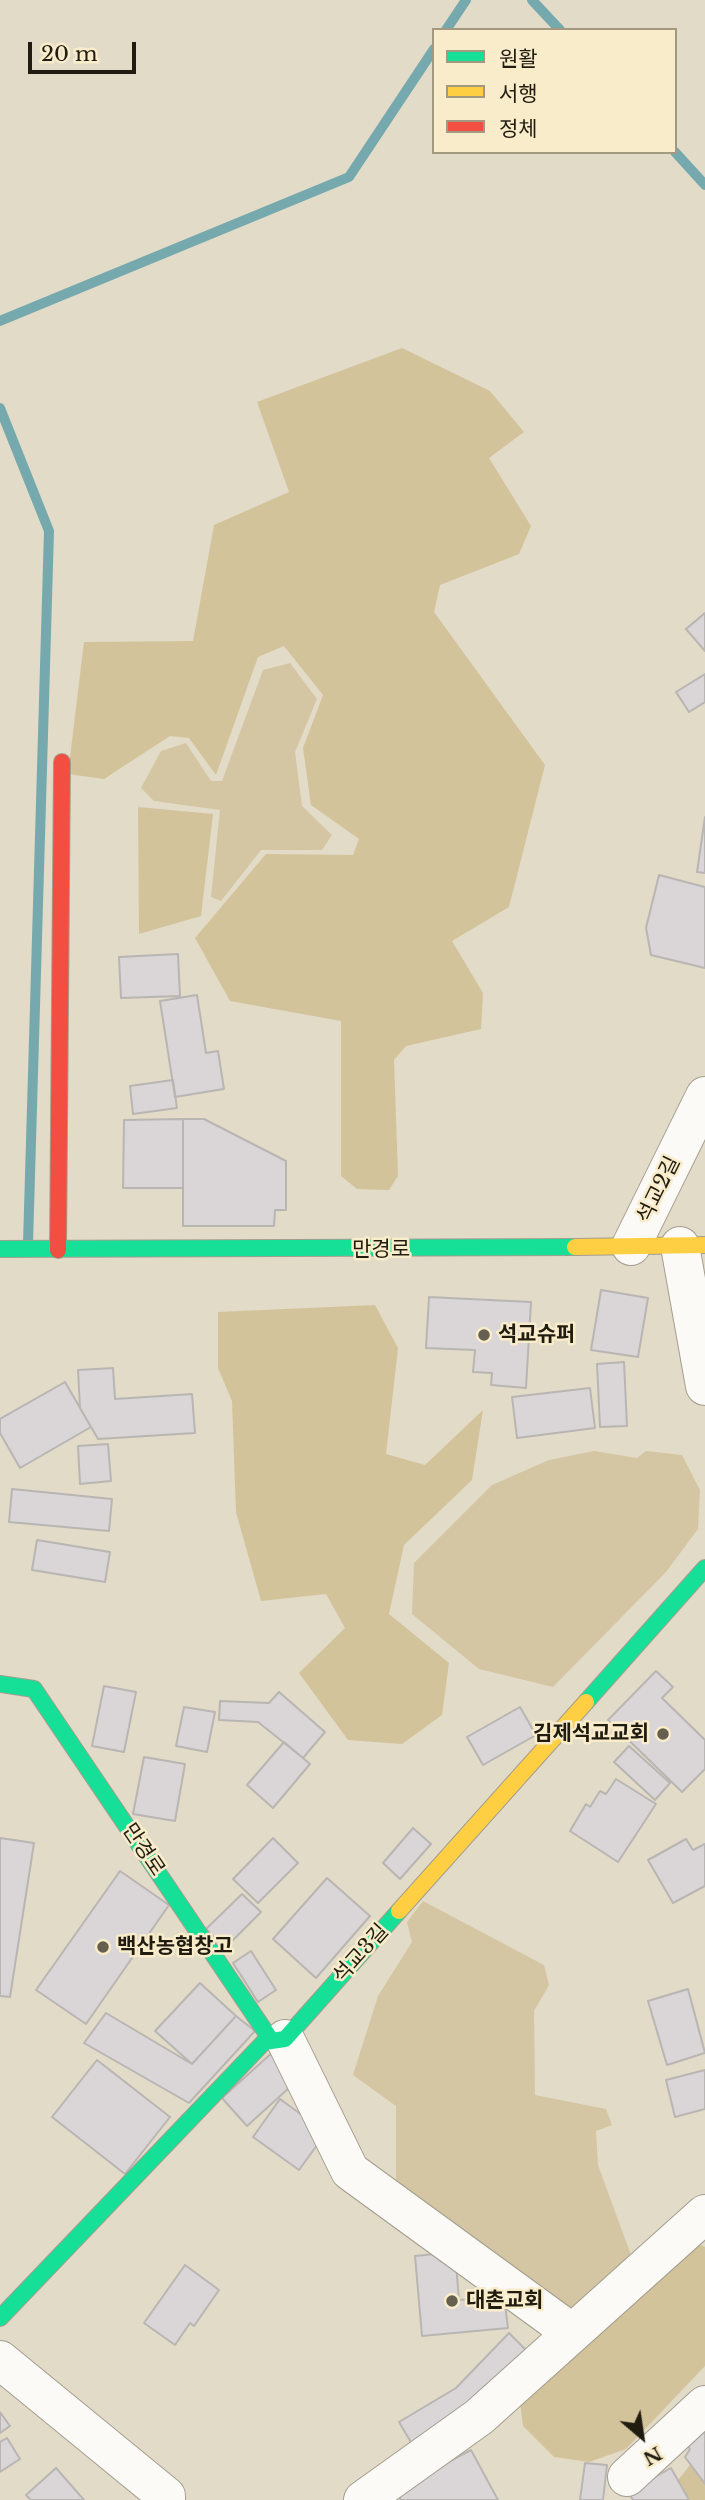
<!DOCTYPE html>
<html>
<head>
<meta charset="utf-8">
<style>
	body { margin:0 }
	#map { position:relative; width:705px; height:2500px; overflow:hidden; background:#e2dbc8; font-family:"Libre Baskerville","Noto Sans KR",serif }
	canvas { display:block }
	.legend { position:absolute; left:432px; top:28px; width:245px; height:126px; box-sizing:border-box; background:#f9ecca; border:2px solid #a39980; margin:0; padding:9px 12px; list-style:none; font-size:21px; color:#211c10 }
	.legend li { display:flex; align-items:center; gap:14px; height:35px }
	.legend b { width:35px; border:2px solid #a39980 }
	.north { position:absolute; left:607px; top:2402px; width:70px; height:70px; -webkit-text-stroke:5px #f9ecca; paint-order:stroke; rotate:151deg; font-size:19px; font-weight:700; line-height:28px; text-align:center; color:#211c10 }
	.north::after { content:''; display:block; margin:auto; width:24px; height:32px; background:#211c10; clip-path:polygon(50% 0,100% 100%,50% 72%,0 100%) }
	.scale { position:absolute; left:28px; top:42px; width:108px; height:32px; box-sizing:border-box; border:4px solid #211c10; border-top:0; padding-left:9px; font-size:21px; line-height:24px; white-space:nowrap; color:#211c10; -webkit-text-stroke:5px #f9ecca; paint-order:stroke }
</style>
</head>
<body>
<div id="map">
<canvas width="705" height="2500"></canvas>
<ul class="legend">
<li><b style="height:9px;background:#16e098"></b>원활</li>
<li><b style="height:9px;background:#ffcf43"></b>서행</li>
<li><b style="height:9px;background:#f24e42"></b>정체</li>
</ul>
<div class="north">N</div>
<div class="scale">20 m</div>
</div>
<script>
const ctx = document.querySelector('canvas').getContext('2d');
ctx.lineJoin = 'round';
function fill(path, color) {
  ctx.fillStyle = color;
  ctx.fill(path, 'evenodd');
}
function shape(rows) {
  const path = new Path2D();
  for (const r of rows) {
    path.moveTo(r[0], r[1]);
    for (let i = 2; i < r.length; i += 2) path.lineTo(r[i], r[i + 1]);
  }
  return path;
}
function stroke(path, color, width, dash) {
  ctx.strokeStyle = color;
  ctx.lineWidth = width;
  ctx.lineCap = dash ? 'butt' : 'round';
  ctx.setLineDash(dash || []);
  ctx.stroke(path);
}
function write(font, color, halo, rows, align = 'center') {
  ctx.font = font + ' "Libre Baskerville","Noto Sans KR",serif';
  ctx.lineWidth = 5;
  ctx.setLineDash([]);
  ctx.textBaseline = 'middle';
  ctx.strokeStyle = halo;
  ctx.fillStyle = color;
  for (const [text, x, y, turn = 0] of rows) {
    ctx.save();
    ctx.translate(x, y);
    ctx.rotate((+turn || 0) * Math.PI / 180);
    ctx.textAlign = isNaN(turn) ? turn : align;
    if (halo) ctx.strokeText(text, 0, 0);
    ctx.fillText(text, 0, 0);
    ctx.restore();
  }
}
fill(shape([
	[290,663,317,699,295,752,302,806,332,835,322,850,261,850,221,901,211,897,220,810,154,801,141,788,161,751,186,743,211,781,222,781,263,670],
	[594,1451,637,1458,646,1451,682,1455,700,1490,698,1529,666,1572,553,1687,479,1669,412,1614,414,1563,492,1485,549,1460],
	[423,1901,544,1965,549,1985,534,2011,535,2095,606,2109,612,2125,596,2131,598,2165,631,2255,572,2313,396,2187,396,2106,353,2075,378,1996,412,1942,407,1922]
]), '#d4c6a2');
fill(shape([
	[402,348,490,391,524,432,489,458,531,526,519,554,440,585,434,612,545,765,509,907,452,941,483,993,481,1029,406,1046,394,1060,398,1176,389,1190,357,1189,341,1176,341,1021,230,1001,195,938,266,854,353,855,359,839,311,805,303,748,323,695,284,646,258,657,216,775,189,738,170,736,104,779,68,774,84,642,193,641,214,525,289,492,257,402],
	[138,807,213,814,201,916,139,934],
	[375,1305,398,1348,386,1454,425,1465,483,1410,472,1480,404,1545,389,1614,449,1663,442,1715,402,1744,348,1740,299,1673,345,1628,326,1594,261,1601,236,1512,232,1401,218,1368,218,1312],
	[689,2240,705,2247,705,2366,626,2449,589,2462,554,2457,523,2426,519,2394],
	[705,2459,705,2500,674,2500,675,2484,694,2460]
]), '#d3c39b');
stroke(shape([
	[532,0,560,30],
	[446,30,466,0],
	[675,152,705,185],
	[0,321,349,177,434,49],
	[0,408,49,531,28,1243]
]), '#76a9ae', 10);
const building = shape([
	[705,613,705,651,686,629,705,613],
	[705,674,705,702,689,712,676,692,705,674],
	[705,817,705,873,697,872,705,817],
	[659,875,705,887,705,968,651,955,646,928,659,875],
	[178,954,180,996,121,998,119,957,178,954],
	[197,995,206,1053,218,1051,224,1089,175,1097,160,1001,197,995],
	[173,1080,177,1108,133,1114,130,1086,173,1080],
	[183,1119,204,1119,286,1161,286,1210,275,1210,274,1226,183,1226,183,1119],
	[183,1119,183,1188,123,1188,124,1120,183,1119],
	[601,1290,648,1298,638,1357,591,1350,601,1290],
	[429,1297,531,1302,526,1388,491,1385,492,1373,473,1372,475,1350,426,1348,429,1297],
	[624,1362,627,1426,600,1427,597,1364,624,1362],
	[113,1368,115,1399,192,1394,195,1433,98,1439,80,1408,78,1370,113,1368],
	[65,1382,91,1427,20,1468,0,1433,0,1419,65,1382],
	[590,1388,595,1428,517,1438,512,1397,590,1388],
	[108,1444,111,1481,80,1484,78,1446,108,1444],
	[12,1489,112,1499,109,1531,9,1522,12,1489],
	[37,1540,110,1552,105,1582,32,1570,37,1540],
	[656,1671,673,1687,662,1698,705,1740,705,1769,682,1792,608,1720,656,1671],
	[104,1686,136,1692,124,1752,92,1746,104,1686],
	[279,1692,325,1732,303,1758,258,1722,219,1720,220,1701,269,1703,279,1692],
	[184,1707,215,1712,207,1752,176,1746,184,1707],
	[520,1707,536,1735,483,1765,467,1737,520,1707],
	[284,1742,310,1764,273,1808,247,1785,284,1742],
	[629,1746,670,1783,655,1800,614,1762,629,1746],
	[144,1757,185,1764,175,1821,133,1814,144,1757],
	[616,1779,656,1804,618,1862,570,1831,586,1804,590,1807,600,1791,606,1794,616,1779],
	[413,1828,431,1844,400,1879,383,1863,413,1828],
	[0,1838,34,1843,10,1997,0,1996,0,1838],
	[273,1838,298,1863,258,1903,233,1879,273,1838],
	[686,1839,693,1850,705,1844,705,1886,673,1903,648,1860,686,1839],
	[120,1871,169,1905,86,2024,36,1990,120,1871],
	[327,1878,370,1916,316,1978,273,1939,327,1878],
	[242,1894,261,1912,225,1948,206,1929,242,1894],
	[251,1951,276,1990,258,2002,233,1963,251,1951],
	[200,1983,236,2016,192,2064,155,2031,200,1983],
	[688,1989,705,2053,667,2065,648,2001,688,1989],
	[106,2013,192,2064,236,2016,255,2031,189,2103,84,2043,106,2013],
	[275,2050,300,2078,247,2126,222,2098,275,2050],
	[97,2060,170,2117,125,2174,52,2117,97,2060],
	[705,2070,705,2109,675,2117,666,2080,705,2070],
	[280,2099,317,2126,320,2141,299,2170,253,2137,280,2099],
	[455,2252,459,2300,504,2296,508,2328,422,2336,415,2256,455,2252],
	[185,2265,219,2290,194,2326,190,2323,175,2345,144,2323,185,2265],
	[509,2333,532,2356,415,2449,399,2422,456,2388,509,2333],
	[0,2412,10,2426,0,2433,0,2412],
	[705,2425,705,2484,685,2457,690,2449,684,2441,705,2425],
	[7,2438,20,2459,0,2472,0,2442,7,2438],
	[471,2450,498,2500,401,2500,395,2490,471,2450],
	[585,2463,607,2465,603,2500,580,2500,585,2463],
	[56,2468,84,2500,31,2500,26,2495,56,2468],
	[671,2468,689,2500,633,2500,628,2492,671,2468]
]);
fill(building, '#dad5d7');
stroke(building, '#b9b5b2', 2);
const street = shape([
	[631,1246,705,1096],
	[680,1246,705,1386],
	[285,2039,350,2171,571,2332],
	[0,2360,166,2496,166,2500],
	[627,2477,705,2405],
	[363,2500,479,2417,705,2214]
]);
const fast = shape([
	[0,1249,575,1247],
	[0,1684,34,1689,271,2040],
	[586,1702,705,1568],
	[0,2318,264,2042,285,2039,399,1911]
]);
const slow = shape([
	[575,1247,705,1245],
	[399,1911,586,1702]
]);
const jam = shape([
	[58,1250,62,762]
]);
stroke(street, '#a39e8f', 40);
stroke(fast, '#a39e8f', 18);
stroke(slow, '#a39e8f', 18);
stroke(jam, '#a39e8f', 18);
stroke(street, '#fbfaf7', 38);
stroke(fast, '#16e098', 16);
stroke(slow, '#ffcf43', 16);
stroke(jam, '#f24e42', 16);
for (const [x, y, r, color] of [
	[484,1335,7,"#655f50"],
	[663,1734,7,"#655f50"],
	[103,1947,7,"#655f50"],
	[452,2301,7,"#655f50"]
]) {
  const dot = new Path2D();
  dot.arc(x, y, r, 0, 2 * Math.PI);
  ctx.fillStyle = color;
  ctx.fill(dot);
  stroke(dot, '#f9ecca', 2.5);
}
write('21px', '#211c10', '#f9ecca', [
	["석교2길",659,1190,-64],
	["만경로",381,1250],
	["만경로",143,1850,56],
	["석교3길",361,1954,-48]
]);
write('bold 21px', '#211c10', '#f9ecca', [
	["석교슈퍼",498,1335],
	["김제석교교회",649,1734,"right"],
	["백산농협창고",117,1947],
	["대촌교회",466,2301]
], 'left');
</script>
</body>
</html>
